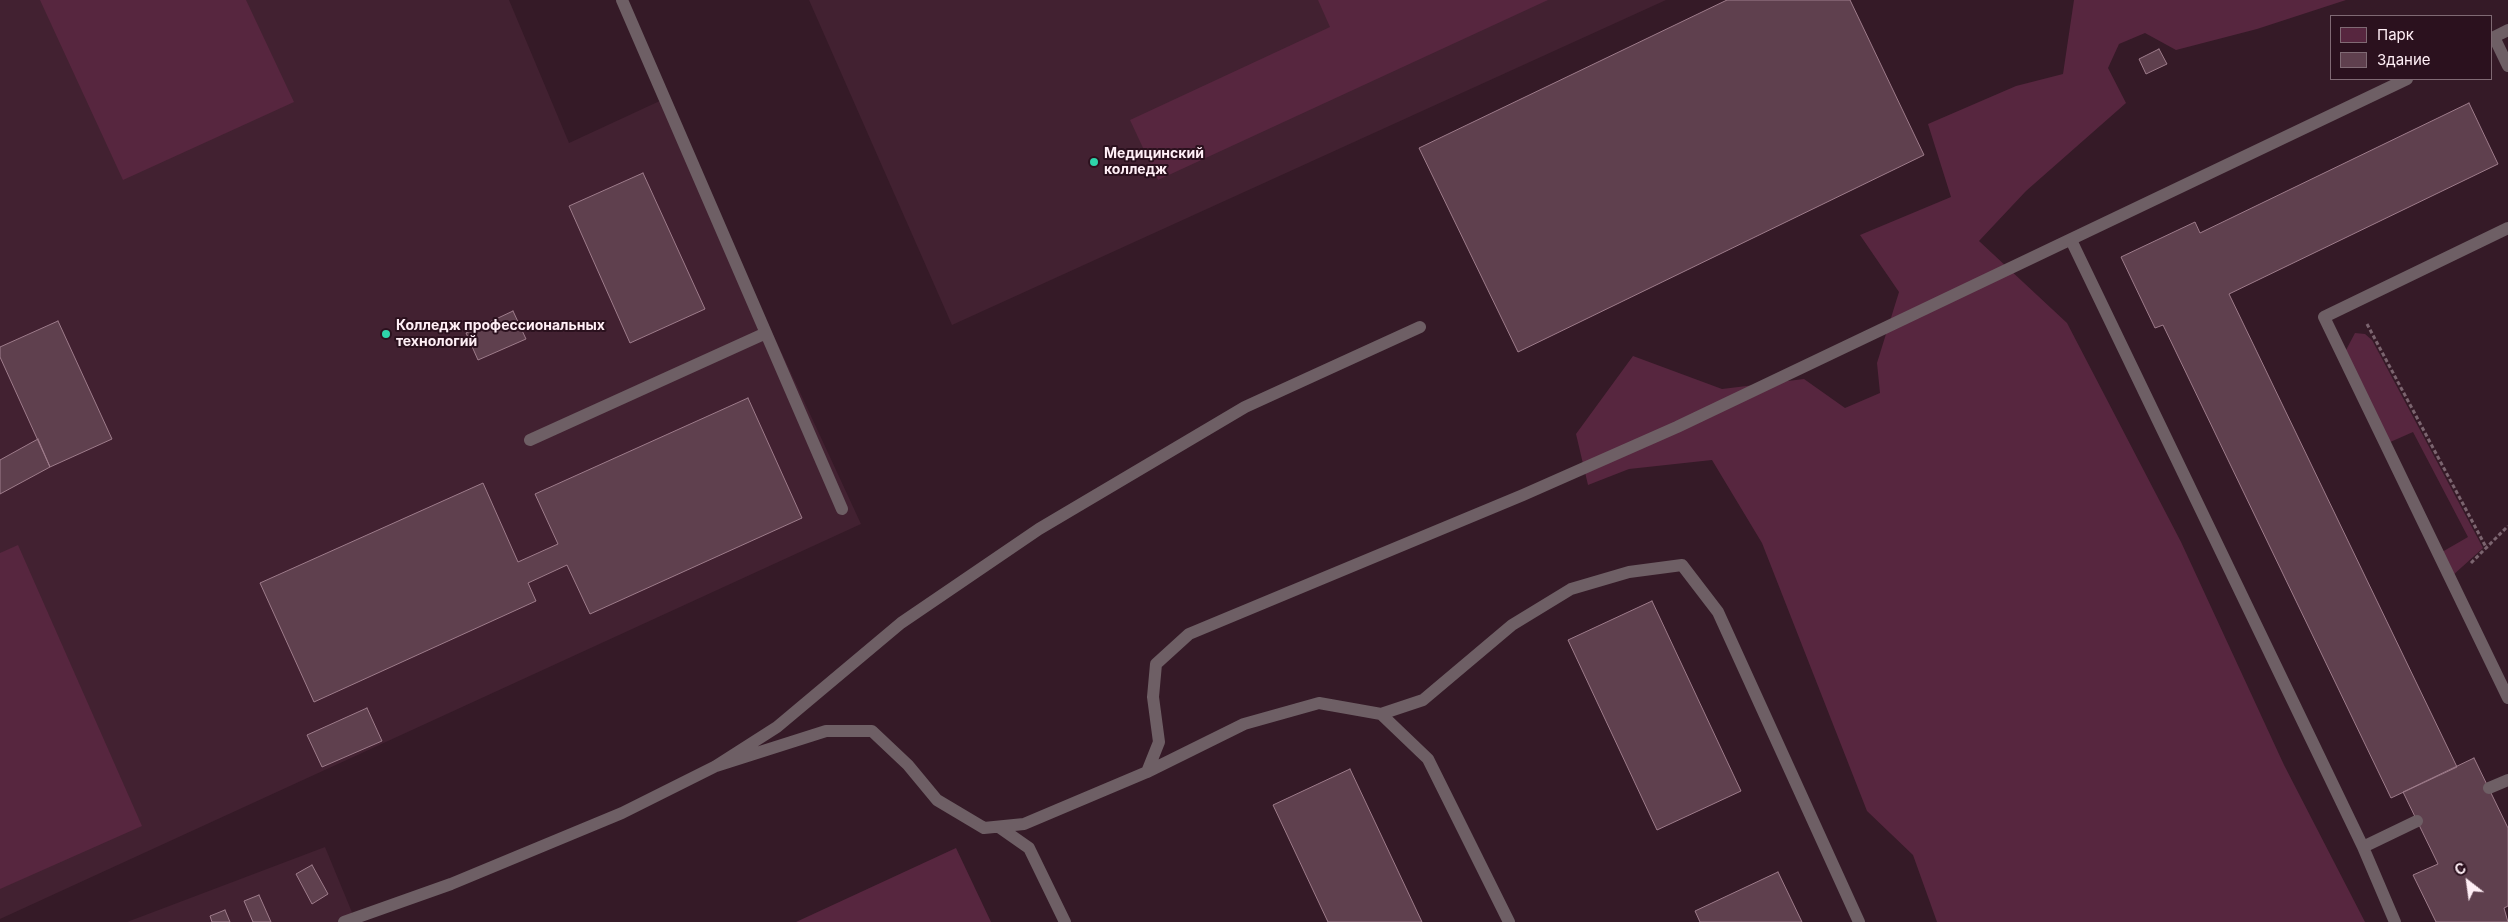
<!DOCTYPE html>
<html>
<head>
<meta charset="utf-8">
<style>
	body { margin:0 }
	#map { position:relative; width:2508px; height:922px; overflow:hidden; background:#351a27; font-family:Inter,sans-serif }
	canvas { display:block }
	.legend { position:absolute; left:2330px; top:15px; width:162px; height:65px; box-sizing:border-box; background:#2b111e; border:1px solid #806a74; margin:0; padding:6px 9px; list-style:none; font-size:15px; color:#ffeff6 }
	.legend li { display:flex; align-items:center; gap:10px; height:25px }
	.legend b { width:25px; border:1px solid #806a74 }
	.north { position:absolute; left:2443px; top:857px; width:50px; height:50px; -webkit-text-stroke:4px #2b111e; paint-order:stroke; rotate:330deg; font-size:14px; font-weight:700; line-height:20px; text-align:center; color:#ffeff6 }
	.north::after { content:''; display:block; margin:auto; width:18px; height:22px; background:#ffeff6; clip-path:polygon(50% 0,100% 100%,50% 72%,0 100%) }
</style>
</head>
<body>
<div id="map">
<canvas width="2508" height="922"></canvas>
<ul class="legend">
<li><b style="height:14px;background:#57263f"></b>Парк</li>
<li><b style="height:14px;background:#5f404e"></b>Здание</li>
</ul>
<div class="north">С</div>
</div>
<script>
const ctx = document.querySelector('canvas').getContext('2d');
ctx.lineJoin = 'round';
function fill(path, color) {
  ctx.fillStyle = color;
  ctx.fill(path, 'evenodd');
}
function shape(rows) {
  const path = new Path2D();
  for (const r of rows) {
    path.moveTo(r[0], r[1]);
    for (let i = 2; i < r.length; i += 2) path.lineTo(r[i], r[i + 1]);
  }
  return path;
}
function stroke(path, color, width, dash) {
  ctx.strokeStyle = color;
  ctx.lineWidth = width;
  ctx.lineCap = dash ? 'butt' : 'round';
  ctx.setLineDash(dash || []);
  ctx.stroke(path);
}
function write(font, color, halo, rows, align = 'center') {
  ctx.font = font + ' Inter,sans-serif';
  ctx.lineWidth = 4;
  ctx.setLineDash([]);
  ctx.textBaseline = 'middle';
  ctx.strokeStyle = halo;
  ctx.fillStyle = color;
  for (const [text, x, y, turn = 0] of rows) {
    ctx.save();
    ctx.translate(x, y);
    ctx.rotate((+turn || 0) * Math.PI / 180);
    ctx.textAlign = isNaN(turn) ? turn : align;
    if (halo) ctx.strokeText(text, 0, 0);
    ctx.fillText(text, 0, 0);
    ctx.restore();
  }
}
fill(shape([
	[0,0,509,0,569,143,664,99,861,524,0,919],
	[809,0,1666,0,952,325],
	[325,847,356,922,127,922]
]), '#422131');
fill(shape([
	[40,0,246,0,294,102,123,180],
	[1318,0,1548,0,1158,180,1130,120,1330,27],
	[2074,0,2346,0,2257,29,2176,50,2145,33,2119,44,2108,68,2126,103,2026,191,1979,241,2067,323,2181,542,2284,765,2365,922,1937,922,1913,855,1867,811,1762,543,1712,460,1629,469,1588,485,1576,434,1633,356,1722,389,1804,379,1845,408,1880,393,1877,363,1899,292,1860,235,1951,197,1928,124,2016,86,2063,74],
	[2355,333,2365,334,2372,340,2483,548,2452,576,2442,552,2468,537,2413,432,2388,443,2345,352],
	[18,545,142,826,0,889,0,553],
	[956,848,991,922,796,922]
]), '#57263f');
const building = shape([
	[1727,0,1850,0,1924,155,1518,352,1419,148,1727,0],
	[2159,49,2167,64,2146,74,2139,59,2159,49],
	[2469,103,2498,164,2229,294,2457,767,2391,798,2163,325,2155,328,2121,257,2195,222,2200,233,2469,103],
	[643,173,705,309,630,343,569,206,643,173],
	[513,311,526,339,478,360,466,333,513,311],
	[58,321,112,439,50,467,0,357,0,347,58,321],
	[748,398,802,518,590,614,567,565,528,583,536,601,314,702,260,583,483,483,518,562,558,544,535,494,748,398],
	[38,439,50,467,0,494,0,460,38,439],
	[1652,601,1741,791,1657,830,1568,640,1652,601],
	[367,708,382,741,322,767,307,735,367,708],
	[2474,758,2508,828,2508,906,2504,908,2508,922,2436,922,2413,875,2438,864,2403,792,2474,758],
	[1350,769,1422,922,1328,922,1273,805,1350,769],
	[312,865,328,894,312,904,296,874,312,865],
	[1778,872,1802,922,1700,922,1695,911,1778,872],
	[259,895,271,922,253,922,244,901,259,895],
	[225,910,230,922,212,922,210,916,225,910]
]);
fill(building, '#5f404e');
stroke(building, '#9e7c8b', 1);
stroke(shape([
	[2367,324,2487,549],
	[2471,563,2508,526]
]), '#7b646f', 3, [4, 2.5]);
stroke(shape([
	[622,0,842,509],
	[2494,37,2508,66],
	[2492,38,2508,30],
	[2508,228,2324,317,2508,698],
	[2071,240,2363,847,2395,922],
	[530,440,766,333],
	[1381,714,1423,700,1512,625,1571,589,1629,572,1682,565,1718,612,1859,922],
	[716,766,826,731,872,731,908,765,937,800,984,828,1024,824,1147,772,1159,742,1153,697,1156,664,1189,634,1523,495,1677,427,2407,79],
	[1147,772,1244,724,1319,703,1381,714,1428,759,1509,922],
	[2489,788,2508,780],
	[999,827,1029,848,1065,922],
	[2363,847,2417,821],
	[344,922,451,884,622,813,716,766,777,727,901,623,1039,529,1245,407,1420,327]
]), '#6e5f65', 12);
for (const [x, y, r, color] of [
	[1094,162,5,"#2ed4aa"],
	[386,334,5,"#2ed4aa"]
]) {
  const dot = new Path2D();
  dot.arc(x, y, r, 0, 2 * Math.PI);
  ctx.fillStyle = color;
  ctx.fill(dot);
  stroke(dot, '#2b111e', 2);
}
write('bold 14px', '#ffeff6', '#2b111e', [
	["Медицинский",1104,154],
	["колледж",1104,170],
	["Колледж профессиональных",396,326],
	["технологий",396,342]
], 'left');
</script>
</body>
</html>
